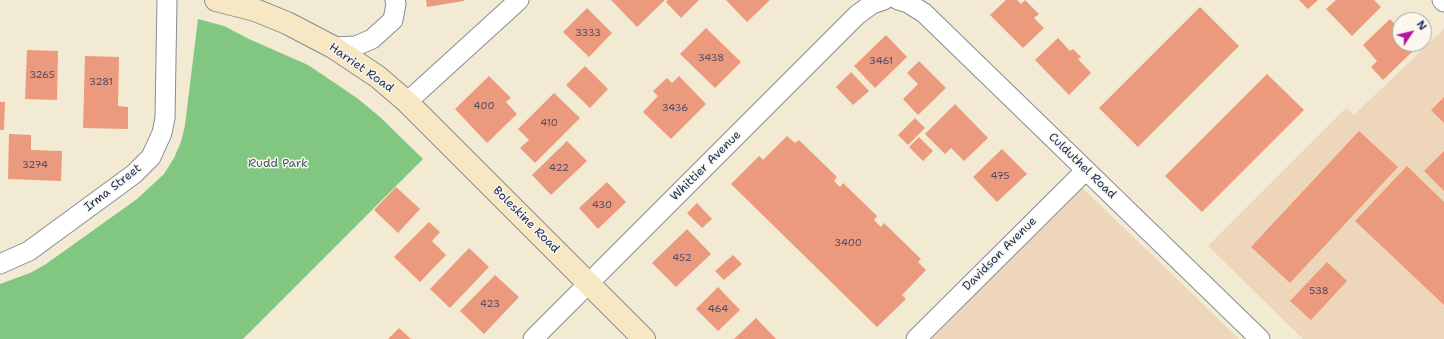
<!DOCTYPE html>
<html>
<head>
<meta charset="utf-8">
<style>
	body { margin:0 }
	#map { position:relative; width:1444px; height:339px; overflow:hidden; background:#f3ead3; font-family:"Shantell Sans",sans-serif }
	canvas { display:block }
	.north { position:absolute; left:1392px; top:12px; width:40px; height:40px; box-sizing:border-box; background:#fbf7ec; border:1px solid #a1a7b3; border-radius:50%; rotate:55deg; font-size:11px; font-weight:700; line-height:16px; text-align:center; color:#1b2f5e }
	.north::after { content:''; display:block; margin:auto; width:14px; height:18px; background:#b5179e; clip-path:polygon(50% 0,100% 100%,50% 72%,0 100%) }
</style>
</head>
<body>
<div id="map">
<canvas width="1444" height="339"></canvas>
<div class="north">N</div>
</div>
<script>
const ctx = document.querySelector('canvas').getContext('2d');
ctx.lineJoin = 'round';
function fill(path, color) {
  ctx.fillStyle = color;
  ctx.fill(path, 'evenodd');
}
function shape(rows) {
  const path = new Path2D();
  for (const r of rows) {
    path.moveTo(r[0], r[1]);
    for (let i = 2; i < r.length; i += 2) path.lineTo(r[i], r[i + 1]);
  }
  return path;
}
function stroke(path, color, width, dash) {
  ctx.strokeStyle = color;
  ctx.lineWidth = width;
  ctx.lineCap = dash ? 'butt' : 'round';
  ctx.setLineDash(dash || []);
  ctx.stroke(path);
}
function write(font, color, halo, rows, align = 'center') {
  ctx.font = font + ' "Shantell Sans",sans-serif';
  ctx.lineWidth = 3;
  ctx.setLineDash([]);
  ctx.textBaseline = 'middle';
  ctx.strokeStyle = halo;
  ctx.fillStyle = color;
  for (const [text, x, y, turn = 0] of rows) {
    ctx.save();
    ctx.translate(x, y);
    ctx.rotate((+turn || 0) * Math.PI / 180);
    ctx.textAlign = isNaN(turn) ? turn : align;
    if (halo) ctx.strokeText(text, 0, 0);
    ctx.fillText(text, 0, 0);
    ctx.restore();
  }
}
fill(shape([
	[1444,29,1444,339,1303,339,1208,246,1346,108,1354,115],
	[1079,185,1177,279,1239,339,924,339]
]), '#eed6bb');
fill(shape([
	[198,19,224,26,249,39,308,65,357,98,380,117,423,159,243,339,0,339,0,284,30,273,46,264,137,199,164,174,174,158,181,142,185,125]
]), '#82c781');
fill(shape([
	[426,0,464,0,464,1,427,7],
	[611,0,665,0,637,27],
	[668,0,699,0,681,18,666,2],
	[726,0,770,0,747,22],
	[1006,0,1017,0,1021,4,1025,0,1039,14,1034,18,1044,28,1023,48,990,15],
	[1299,0,1318,0,1308,9],
	[1336,0,1374,0,1381,7,1352,36,1326,9],
	[1200,7,1239,46,1138,147,1099,108],
	[587,8,612,33,589,57,563,32],
	[1390,19,1400,30,1400,44,1414,44,1417,47,1383,80,1371,67,1377,61,1363,45],
	[706,28,741,62,715,88,680,54],
	[886,35,907,57,875,88,854,66],
	[1058,38,1070,51,1073,49,1081,57,1078,59,1091,73,1069,95,1035,60],
	[27,50,58,51,57,100,25,99],
	[85,56,119,57,118,106,128,107,128,129,83,128],
	[919,61,946,88,918,115,903,99,918,84,907,73],
	[585,66,608,89,590,108,566,85],
	[851,72,869,91,853,105,836,87],
	[1267,74,1304,110,1202,212,1165,176],
	[489,76,511,98,506,102,517,114,487,143,455,109],
	[679,76,706,104,671,139,643,112,658,96,653,91,667,78,672,83],
	[554,93,580,118,535,163,520,148,529,140,518,129],
	[1444,97,1444,123,1431,110],
	[0,102,5,102,4,130,0,130],
	[955,104,988,138,964,161,951,148,945,154,925,134],
	[915,118,925,128,908,145,898,135],
	[1359,131,1398,167,1290,283,1251,247],
	[9,134,31,135,31,150,62,151,61,181,8,179],
	[787,136,795,143,799,140,837,177,834,181,840,187,843,183,877,216,874,220,881,227,884,223,921,259,918,262,926,270,902,295,906,299,877,327,731,184,759,156,763,160],
	[919,137,933,151,923,161,909,147],
	[567,141,587,161,551,195,532,175],
	[1002,149,1027,174,997,202,973,177],
	[1444,151,1444,191,1424,171],
	[1407,166,1444,202,1444,305,1355,221],
	[607,182,626,202,598,229,579,208],
	[396,187,420,209,398,233,374,210],
	[697,203,712,219,702,228,687,213],
	[429,222,440,232,432,241,446,255,420,282,394,257],
	[687,229,711,254,676,287,652,263],
	[469,248,489,267,450,308,430,289],
	[733,255,742,264,724,280,715,271],
	[1327,262,1347,281,1311,320,1290,301],
	[495,275,519,297,484,334,460,311],
	[718,287,740,310,718,331,696,309],
	[756,318,776,339,734,339],
	[399,328,411,339,388,339]
]), '#ec9a7d');
const minor = shape([
	[898,0,908,3,924,13,1260,339],
	[1442,0,1444,2],
	[333,47,356,46,372,39,393,20,396,4,395,0],
	[407,102,519,0],
	[0,264,29,251,134,174,151,157,162,133,165,118,167,0],
	[533,339,857,15,872,4,884,0],
	[916,339,1086,170]
]);
const secondary = shape([
	[216,0,255,10,287,23,333,47,378,77,407,102,644,339]
]);
stroke(minor, '#878c98', 21);
stroke(secondary, '#878c98', 24);
stroke(minor, '#fff', 19);
stroke(secondary, '#f7e8c3', 22);
write('10px', '#4f4a66', null, [
	["3333",588,33],
	["3438",711,58],
	["3461",881,61],
	["3265",42,75],
	["3281",101,82],
	["400",484,106],
	["3436",675,108],
	["410",549,123],
	["3274",35,165],
	["422",559,168],
	["475",1000,176],
	["430",602,205],
	["3400",848,243],
	["452",682,258],
	["538",1319,291],
	["423",490,304],
	["464",718,309]
]);
write('12px', '#1b2f5e', '#fbf7ec', [
	["Harriet Road",361,68,35],
	["Whittier Avenue",706,166,-45],
	["Culduthel Road",1082,166,44],
	["Irma Street",113,188,-38],
	["Boleskine Road",526,220,45],
	["Davidson Avenue",1000,254,-45]
]);
write('12px', '#3a5d68', '#fbf7ec', [
	["Rudd Park",278,164]
]);
</script>
</body>
</html>
